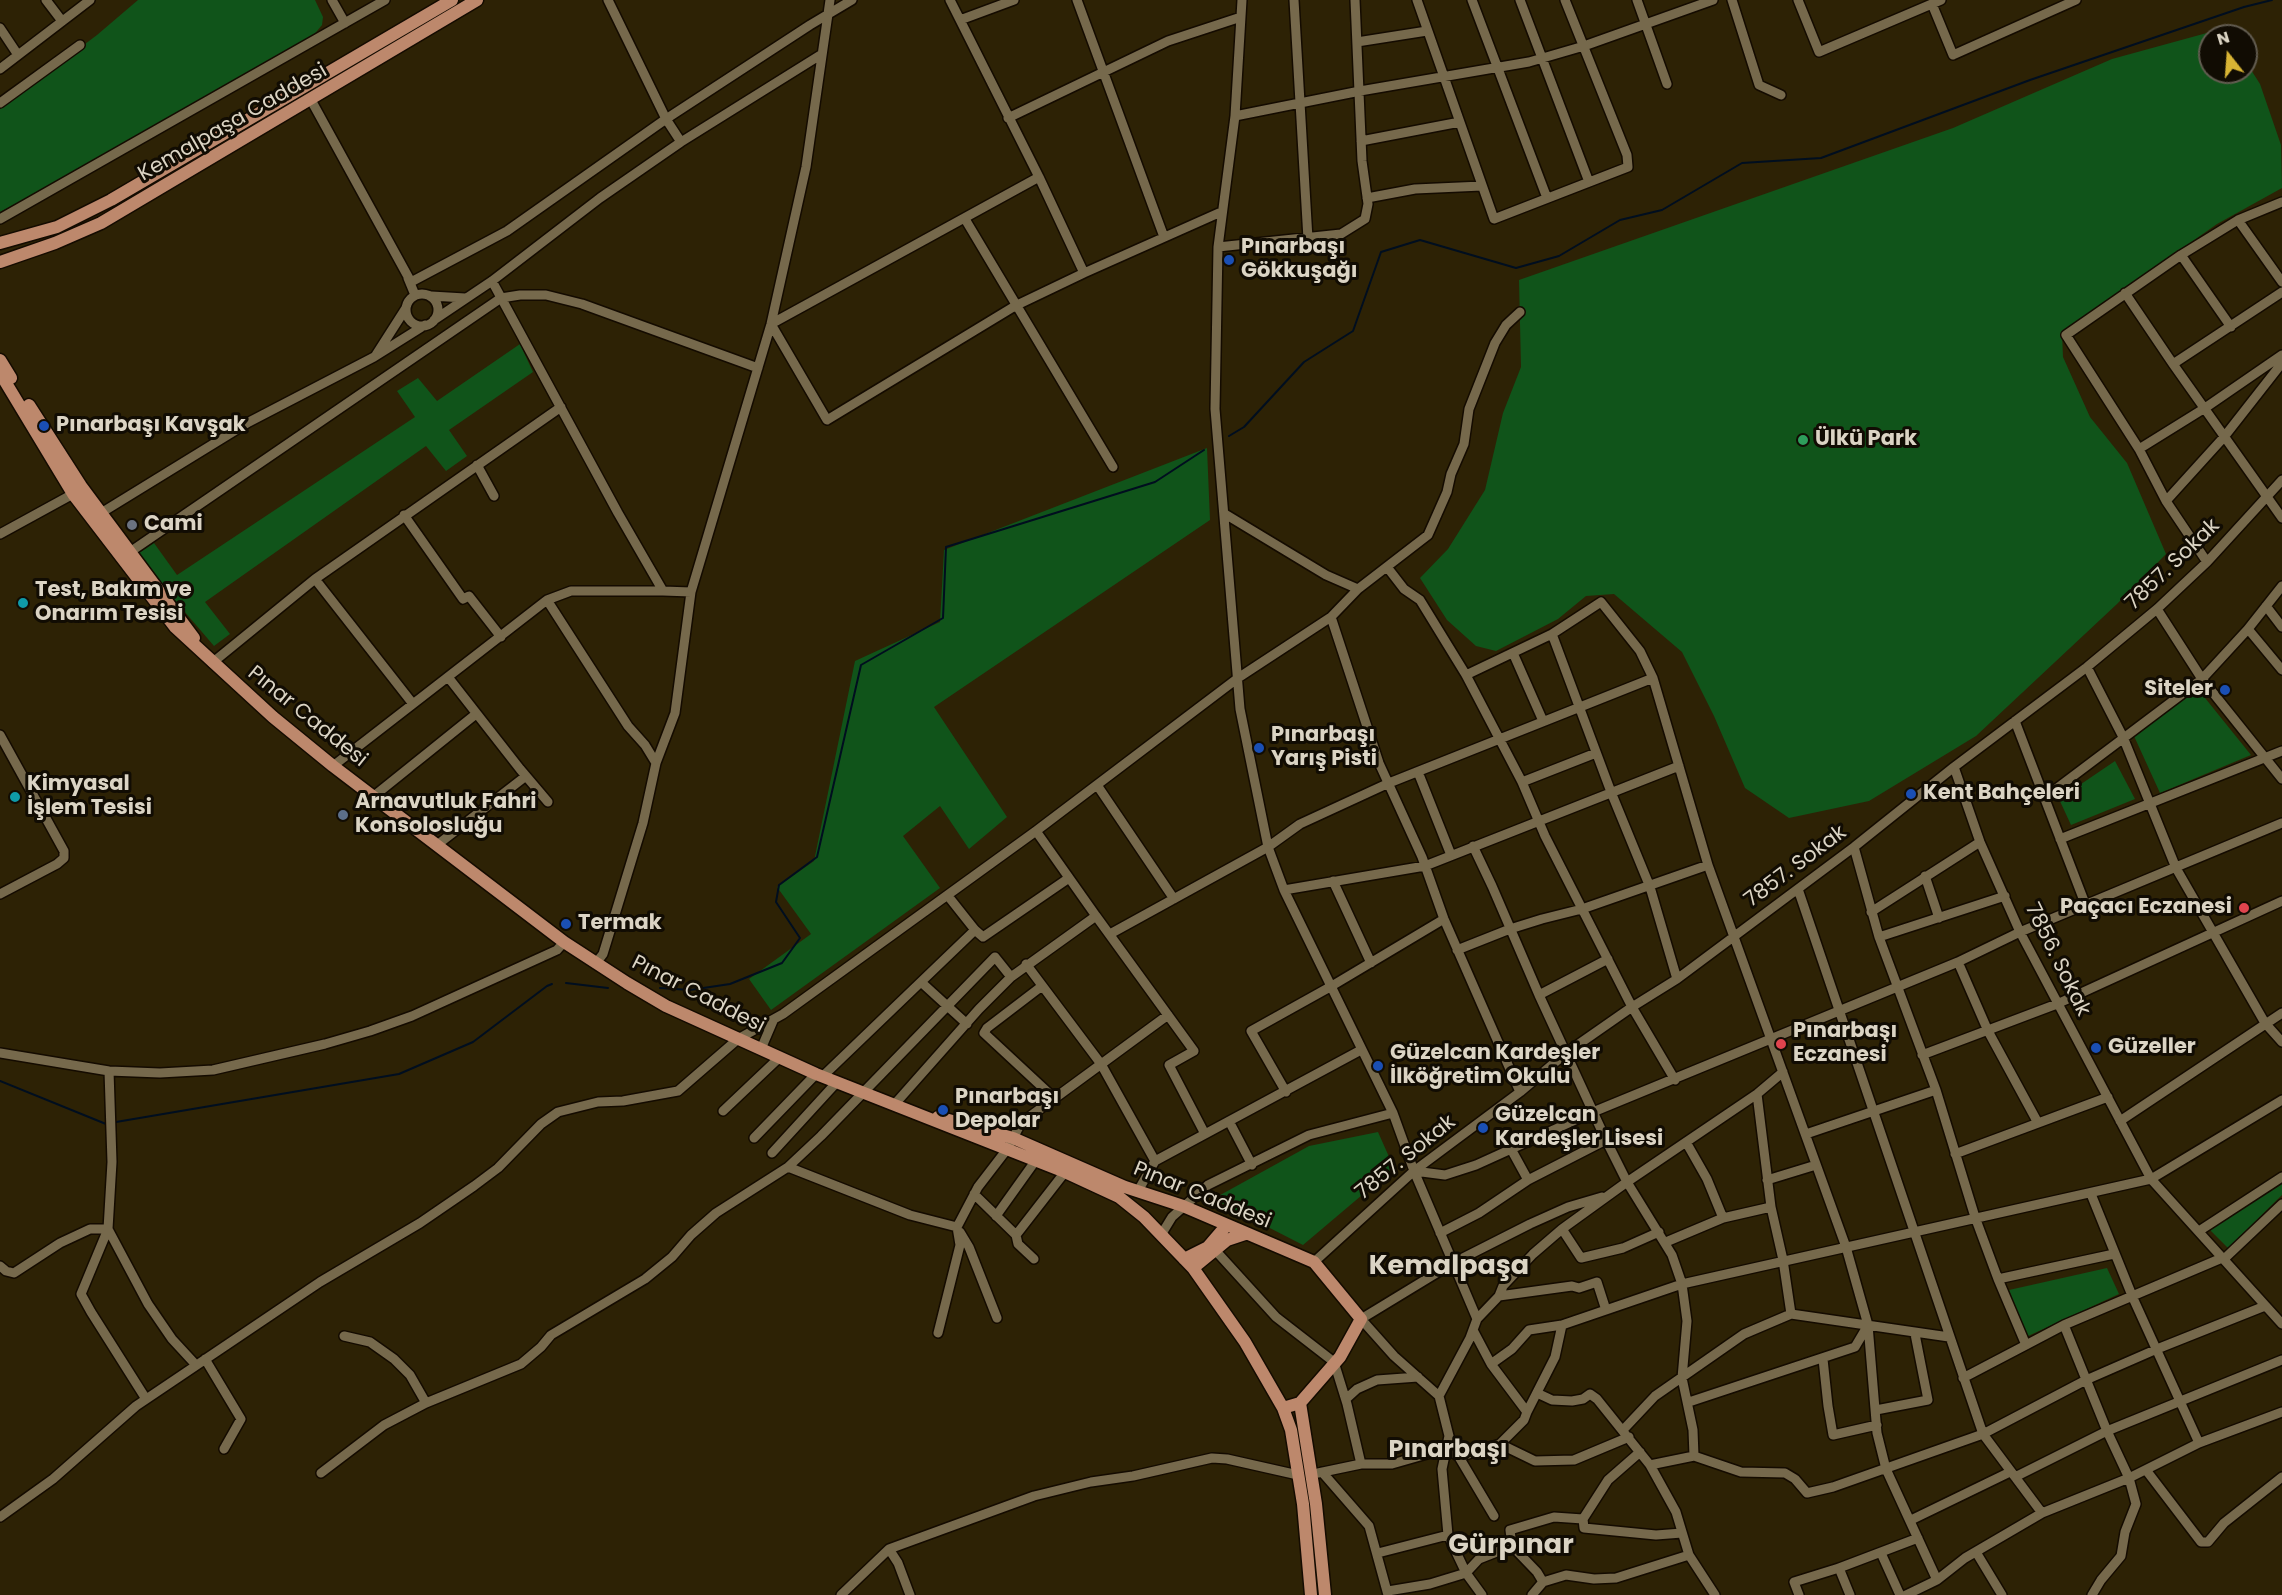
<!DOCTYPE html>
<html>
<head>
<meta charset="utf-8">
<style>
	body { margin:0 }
	#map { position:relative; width:2282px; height:1595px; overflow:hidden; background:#2d2205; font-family:Poppins,sans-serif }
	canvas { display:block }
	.north { position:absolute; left:2198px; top:24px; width:60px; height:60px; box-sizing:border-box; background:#110c03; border:2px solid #625c50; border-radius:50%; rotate:343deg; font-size:16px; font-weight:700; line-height:24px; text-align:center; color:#dbd4c4 }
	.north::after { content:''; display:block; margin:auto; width:21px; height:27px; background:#d8b434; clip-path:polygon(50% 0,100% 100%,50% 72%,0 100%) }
</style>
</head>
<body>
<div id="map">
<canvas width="2282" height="1595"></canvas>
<div class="north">N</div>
</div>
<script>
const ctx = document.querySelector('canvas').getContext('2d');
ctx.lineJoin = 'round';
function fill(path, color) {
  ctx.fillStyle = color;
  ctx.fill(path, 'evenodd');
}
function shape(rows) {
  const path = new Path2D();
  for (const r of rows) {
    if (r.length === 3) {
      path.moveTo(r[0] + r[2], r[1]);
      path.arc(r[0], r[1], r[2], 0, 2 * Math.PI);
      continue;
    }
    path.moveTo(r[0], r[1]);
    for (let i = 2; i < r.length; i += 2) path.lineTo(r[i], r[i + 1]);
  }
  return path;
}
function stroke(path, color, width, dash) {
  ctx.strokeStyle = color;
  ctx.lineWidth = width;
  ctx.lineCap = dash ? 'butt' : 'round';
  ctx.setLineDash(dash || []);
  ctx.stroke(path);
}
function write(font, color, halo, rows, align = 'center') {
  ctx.font = font + ' Poppins,sans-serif';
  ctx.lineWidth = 6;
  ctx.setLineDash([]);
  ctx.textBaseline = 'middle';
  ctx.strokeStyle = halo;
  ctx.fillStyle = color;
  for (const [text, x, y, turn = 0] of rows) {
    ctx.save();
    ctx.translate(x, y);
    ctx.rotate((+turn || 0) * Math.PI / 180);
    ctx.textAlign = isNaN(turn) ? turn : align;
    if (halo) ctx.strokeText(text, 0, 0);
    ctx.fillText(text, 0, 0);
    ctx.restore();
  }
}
fill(shape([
	[138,0,315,0,323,17,322,25,312,37,113,152,0,212,0,108,97,35],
	[2225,28,2230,36,2210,36,2210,72,2246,72,2246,62,2260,84,2281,145,2282,188,2217,224,2062,333,2063,357,2090,417,2127,463,2166,554,2117,604,1976,736,1869,801,1789,818,1745,788,1714,716,1682,652,1614,594,1586,596,1558,619,1496,651,1476,646,1447,620,1420,578,1448,549,1485,490,1503,413,1521,367,1519,280,1953,128,2112,59],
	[520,344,533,372,449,430,467,456,446,471,426,446,205,602,230,634,214,646,136,555,154,543,177,575,415,417,397,391,418,378,437,401],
	[1207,448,1210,520,934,707,1007,817,969,849,940,806,903,836,940,888,771,1010,749,979,811,934,777,887,814,861,855,661,940,622,944,550],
	[2197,688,2251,755,2160,793,2134,736],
	[2115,761,2135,799,2071,825,2059,799],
	[1378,1132,1394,1168,1303,1245,1213,1199,1309,1146],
	[2282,1180,2282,1195,2228,1248,2210,1230],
	[2107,1268,2119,1294,2026,1337,2009,1290]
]), '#10541a');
stroke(shape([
	[1229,436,1244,427,1304,362,1353,331,1381,252,1420,240,1516,268,1559,256,1620,220,1662,210,1742,163,1821,158,2030,80,2244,7,2272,0],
	[566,983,608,988],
	[660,988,690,990,730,984,782,963,800,938,776,902,779,885,817,857,861,665,943,618,946,547,1155,482,1204,450],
	[0,1081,106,1124],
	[116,1122,399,1074,473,1042,547,986,552,984]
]), '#000e1f', 2);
const minor = shape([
	[46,0,62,21],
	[332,0,345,23],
	[608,0,666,119,681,142],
	[950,0,1039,177,1084,273],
	[1077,0,1164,237],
	[1242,0,1235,116,1218,247,1215,409,1240,709,1268,847,1284,890,1393,1113,1414,1171,1477,1319],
	[1294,0,1308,239],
	[1417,0,1494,219,1628,167,1627,155,1565,0],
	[1472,0,1547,198],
	[1520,0,1589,182],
	[1637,0,1667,84],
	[1732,0,1759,85,1781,95],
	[1798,0,1819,52,1941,0],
	[1932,4,1953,55,2076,0],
	[960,20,1014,0],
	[0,28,18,55],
	[1357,42,1427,31],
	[0,69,90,0],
	[311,100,411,282,507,231,666,119,810,25,852,0],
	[0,103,80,45],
	[1235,116,1360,91,1529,62,1584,46,1713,0],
	[1008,118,1168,41,1241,17],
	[1361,141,1460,122],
	[1039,177,771,324,827,420,1015,306,1084,273,1221,212],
	[1367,198,1415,189,1482,186],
	[0,219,385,0],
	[965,219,1113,467],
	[2238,220,2282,282],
	[1218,247,1341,234,1365,219,1368,204,1362,161,1355,0],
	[2181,255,2231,327],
	[408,278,415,295],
	[492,281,618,513,663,591,691,592],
	[2125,293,2173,364,2282,518],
	[422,310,16],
	[431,296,465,298],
	[434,320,492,281,600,198,681,142,822,54],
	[376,355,406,308],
	[2173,364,2282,292],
	[2139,449,2205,408,2282,355],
	[477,465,494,496],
	[2166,501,2224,437,2282,363],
	[101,513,249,422,374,357,425,325],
	[1225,514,1326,575,1358,589],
	[404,515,463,599,469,596,501,637],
	[0,534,73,494],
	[130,552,501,298,520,295,546,295,582,304,758,368],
	[2207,562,2166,501,2139,449,2066,335,2181,255,2238,220,2282,202],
	[1387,567,1404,589,1420,600,1466,675,1522,782,1545,836,1632,1007,1675,1080],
	[315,579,413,704],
	[2282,586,2248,629,2282,670],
	[547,600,571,591,663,591],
	[2266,606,2282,627],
	[2157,609,2202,679,2282,779],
	[1331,617,1379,763,1422,857,1444,919,1520,1092],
	[1552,634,1611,792,1650,887,1677,979],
	[1513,653,1543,721],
	[212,663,315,579,561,407],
	[2087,667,2123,737,2176,868,2265,1023,2282,1042],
	[1466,675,1552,634,1601,602,1640,651,1653,678,1708,865,1846,1247,1868,1325,1877,1433,1886,1469,1937,1580],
	[448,677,520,769,548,802],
	[2015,721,2086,906],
	[0,735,64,851,64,858,57,864,0,894],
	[333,766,547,600,628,726,645,745,656,763],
	[1954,767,1980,842,2020,932,2151,1179,2282,1324],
	[1418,772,1451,855],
	[1522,782,1596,753],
	[1097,785,1174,899],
	[374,796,476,714],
	[2044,798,2202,679,2248,629],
	[2060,839,2282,751],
	[437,845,526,776],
	[1473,846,1492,886,1539,995,1606,1140,1627,1182,1672,1255,1682,1284,1687,1321,1682,1378,1693,1430,1694,1456],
	[1854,847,1879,937,1936,1090,1975,1217,1998,1279,2026,1345,1963,1378],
	[1925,876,1939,918],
	[1333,881,1371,963],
	[1798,889,1983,1434,2042,1513],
	[1284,890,1425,866,1679,766],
	[948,896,975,930,983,937,1069,878],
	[1871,912,1980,842],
	[1096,916,1194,1051,1169,1065,1205,1134],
	[1110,934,1268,847,1300,824,1389,783,1653,678],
	[1879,937,2005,896],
	[1457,950,1510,929,1542,919,1582,909,1708,865],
	[1958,962,1988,1031,2038,1123],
	[596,963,603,954,643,823,656,763,675,713,691,592,771,324,806,167,830,0],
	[1026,964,1101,1064,1155,1161],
	[921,982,967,1024],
	[1042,986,987,1028,984,1033,1054,1098],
	[1539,995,1608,959],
	[761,1049,773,1021],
	[0,1053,109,1071,160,1073,213,1070,325,1044,370,1031,412,1016,557,950,564,942],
	[1922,1055,2057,1004,2282,901],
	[109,1071,112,1162,108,1229,148,1304,172,1339,196,1365],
	[823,1076,975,930],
	[1286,1092,1251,1031,1330,987,1444,919],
	[1757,1094,1771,1207,1783,1260,1791,1314],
	[894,1105,979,1009,1011,977,1096,916,1036,831],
	[723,1111,780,1057],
	[1229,1121,1252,1165],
	[2120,1121,2282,1013],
	[1806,1134,1936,1090],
	[754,1138,816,1074],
	[1686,1142,1707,1179,1723,1218],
	[1511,1149,1528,1180],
	[772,1153,837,1082],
	[1955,1154,2108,1097],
	[788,1167,910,1215,957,1227,978,1187,1008,1148,1021,1123,1168,1015],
	[1414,1171,1445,1175,1476,1165,1593,1112,1958,962,2020,932,2282,823],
	[1767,1180,1816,1165],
	[1138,1191,1155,1161,1361,1050],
	[974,1194,1016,1235],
	[2091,1194,2133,1298,2199,1443],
	[996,1216,1036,1160],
	[1562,1229,1581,1258,1623,1248,1659,1232],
	[2199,1231,2282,1177],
	[960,1232,969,1247,997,1318],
	[1440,1233,1479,1213,1528,1180,1606,1140],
	[1161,1235,1172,1217,1208,1185,1309,1135,1393,1113],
	[1666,1242,1723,1218,1771,1207],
	[1215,1250,1276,1317,1334,1362,1347,1404,1361,1464],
	[1034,1259,1018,1244,1016,1235,1065,1172],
	[2224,1259,2282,1204],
	[1314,1262,1414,1171,1520,1092,1566,1053,1632,1007,1677,979,1854,847,1954,767,2087,667,2157,609,2207,562,2282,480],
	[0,1266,6,1271,14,1273,60,1243,90,1229,108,1229,81,1294,91,1312,146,1399],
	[1998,1279,2114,1254],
	[1499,1296,1572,1286,1579,1288,1597,1282,1606,1310],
	[2064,1325,2107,1431,2129,1478,2136,1504,2125,1532,2121,1556,2101,1580,2092,1595],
	[1473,1330,1491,1364,1527,1412],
	[938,1333,960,1245,957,1227],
	[344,1336,370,1342,394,1359,410,1375,426,1403],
	[2026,1345,2064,1325,2222,1258],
	[205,1359,241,1419,224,1449],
	[1823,1359,1828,1406,1833,1435,1877,1425],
	[1491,1364,1512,1349,1529,1330,1562,1325],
	[1537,1393,1552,1400,1572,1401,1583,1399,1590,1394,1597,1399,1650,1465,1676,1512,1689,1555,1715,1595],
	[1439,1396,1394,1356,1361,1319,1453,1263,1530,1224,1568,1207,1602,1197],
	[1346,1399,1357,1389,1377,1380,1418,1377],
	[1689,1402,1855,1347,1868,1325],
	[1876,1410,1928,1400,1915,1334],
	[1623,1430,1655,1396,1744,1334,1791,1314,1949,1337],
	[1500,1444,1524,1420,1527,1412,1555,1357,1562,1325,1682,1284,2151,1179,2282,1100],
	[1448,1448,1459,1457,1500,1444,1535,1461,1574,1460,1629,1437],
	[1459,1457,1494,1516],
	[1650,1465,1694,1456,1741,1472,1785,1473,1795,1479,1807,1493,1833,1487,1983,1434,2086,1380,2157,1349,2265,1306],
	[2146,1470,2201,1542,2208,1542,2224,1523,2282,1477],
	[1322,1472,1369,1526,1388,1595],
	[321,1473,384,1425,426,1403,521,1364,541,1347,551,1335,645,1279,672,1257,691,1235,716,1213,788,1167,821,1136,995,957,1011,977],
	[1318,1473,1361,1464,1392,1464,1448,1448],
	[2015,1477,2107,1431,2282,1360],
	[0,1517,53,1479,136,1406,320,1282,420,1223,474,1186,498,1168,541,1124,558,1112,598,1102,623,1101,678,1091,738,1039,783,1014,1036,831,1238,678,1331,617,1358,589,1428,535,1447,492,1451,474,1464,444,1469,409,1495,343,1506,325,1520,312],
	[1583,1519,1608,1480,1640,1452],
	[1911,1520,2010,1472],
	[1512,1546,1510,1530,1554,1517,1583,1519,1584,1528,1656,1535,1682,1533],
	[889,1549,898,1563,910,1595],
	[1976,1552,2002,1595],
	[1378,1553,1448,1535],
	[1881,1553,1900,1595],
	[1839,1568,1850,1595],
	[1388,1591,1430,1584,1466,1573,1479,1559,1512,1546,1537,1572,1543,1582],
	[841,1595,889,1549,1034,1496,1091,1482,1133,1476,1212,1458,1227,1459,1298,1475],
	[1482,1595,1466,1573,1448,1535,1442,1469,1449,1436,1439,1396,1470,1338,1477,1319,1499,1296,1503,1286,1533,1254,1562,1229,1627,1182,1757,1094,1783,1072],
	[1532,1595,1543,1582,1566,1575,1594,1579,1616,1578,1689,1555],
	[1799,1595,1794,1582,1839,1568,1918,1538],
	[1906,1595,1937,1580,1965,1558,2042,1513,2129,1478,2199,1443,2282,1412]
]);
const major = shape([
	[0,243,57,227,111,200,452,0],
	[0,262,55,243,101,223,477,0],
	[0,360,11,378],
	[0,373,73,494,175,627,273,717,333,766,564,942,627,983,666,1006,816,1074,1065,1172,1119,1197,1144,1217,1193,1268,1245,1342,1283,1408,1291,1430,1303,1504,1311,1595],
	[29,405,81,486,194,638],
	[938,1117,1013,1138,1125,1187,1183,1206,1314,1262,1361,1319,1340,1357,1300,1403,1283,1408],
	[1184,1259,1208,1247,1226,1226],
	[1193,1268,1227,1240,1245,1234],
	[1300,1403,1316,1504,1325,1595]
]);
stroke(minor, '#140b00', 12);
stroke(major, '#140b00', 15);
stroke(minor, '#76694c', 9);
stroke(major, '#bd886c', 12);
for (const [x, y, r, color] of [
	[1229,260,6,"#1a4fb4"],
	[44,426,6,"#1a4fb4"],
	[1803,440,6,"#2e9e5b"],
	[132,525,6,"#6b7280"],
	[23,603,6,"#0f9aa8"],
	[2225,690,6,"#1a4fb4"],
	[1259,748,6,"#1a4fb4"],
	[1911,794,6,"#1a4fb4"],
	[15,797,6,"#0f9aa8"],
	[343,815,6,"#5c6f8a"],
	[2244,908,6,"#e0444e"],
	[566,924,6,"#1a4fb4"],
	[1781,1044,6,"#e0444e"],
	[2096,1048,6,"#1a4fb4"],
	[1378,1066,6,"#1a4fb4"],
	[943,1110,6,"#1a4fb4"],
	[1483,1128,6,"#1a4fb4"]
]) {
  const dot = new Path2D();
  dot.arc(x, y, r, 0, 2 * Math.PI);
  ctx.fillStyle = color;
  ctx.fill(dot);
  stroke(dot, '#110c03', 2);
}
write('21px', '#dbd4c4', '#110c03', [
	["Kemalpaşa Caddesi",233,123,-30],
	["7857. Sokak",2173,565,-44],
	["Pınar Caddesi",307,717,39],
	["7857. Sokak",1796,867,-37],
	["7856. Sokak",2057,960,64],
	["Pınar Caddesi",698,995,27],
	["7857. Sokak",1406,1158,-39],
	["Pınar Caddesi",1202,1196,22]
]);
write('bold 21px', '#dbd4c4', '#110c03', [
	["Pınarbaşı",1241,248],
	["Gökkuşağı",1241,272],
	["Pınarbaşı Kavşak",56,426],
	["Ülkü Park",1815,440],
	["Cami",144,525],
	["Test, Bakım ve",35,591],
	["Onarım Tesisi",35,615],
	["Siteler",2213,690,"right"],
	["Pınarbaşı",1271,736],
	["Yarış Pisti",1271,760],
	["Kimyasal",27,785],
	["İşlem Tesisi",27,809],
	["Kent Bahçeleri",1923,794],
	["Arnavutluk Fahri",355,803],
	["Konsolosluğu",355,827],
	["Paçacı Eczanesi",2232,908,"right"],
	["Termak",578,924],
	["Pınarbaşı",1793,1032],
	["Eczanesi",1793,1056],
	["Güzeller",2108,1048],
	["Güzelcan Kardeşler",1390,1054],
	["İlköğretim Okulu",1390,1078],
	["Pınarbaşı",955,1098],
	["Depolar",955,1122],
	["Güzelcan",1495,1116],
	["Kardeşler Lisesi",1495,1140]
], 'left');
write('bold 24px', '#dbd4c4', '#110c03', [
	["Pınarbaşı",1448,1451]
]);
write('bold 27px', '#dbd4c4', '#110c03', [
	["Kemalpaşa",1449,1267],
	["Gürpınar",1511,1546]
]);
</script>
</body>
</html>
